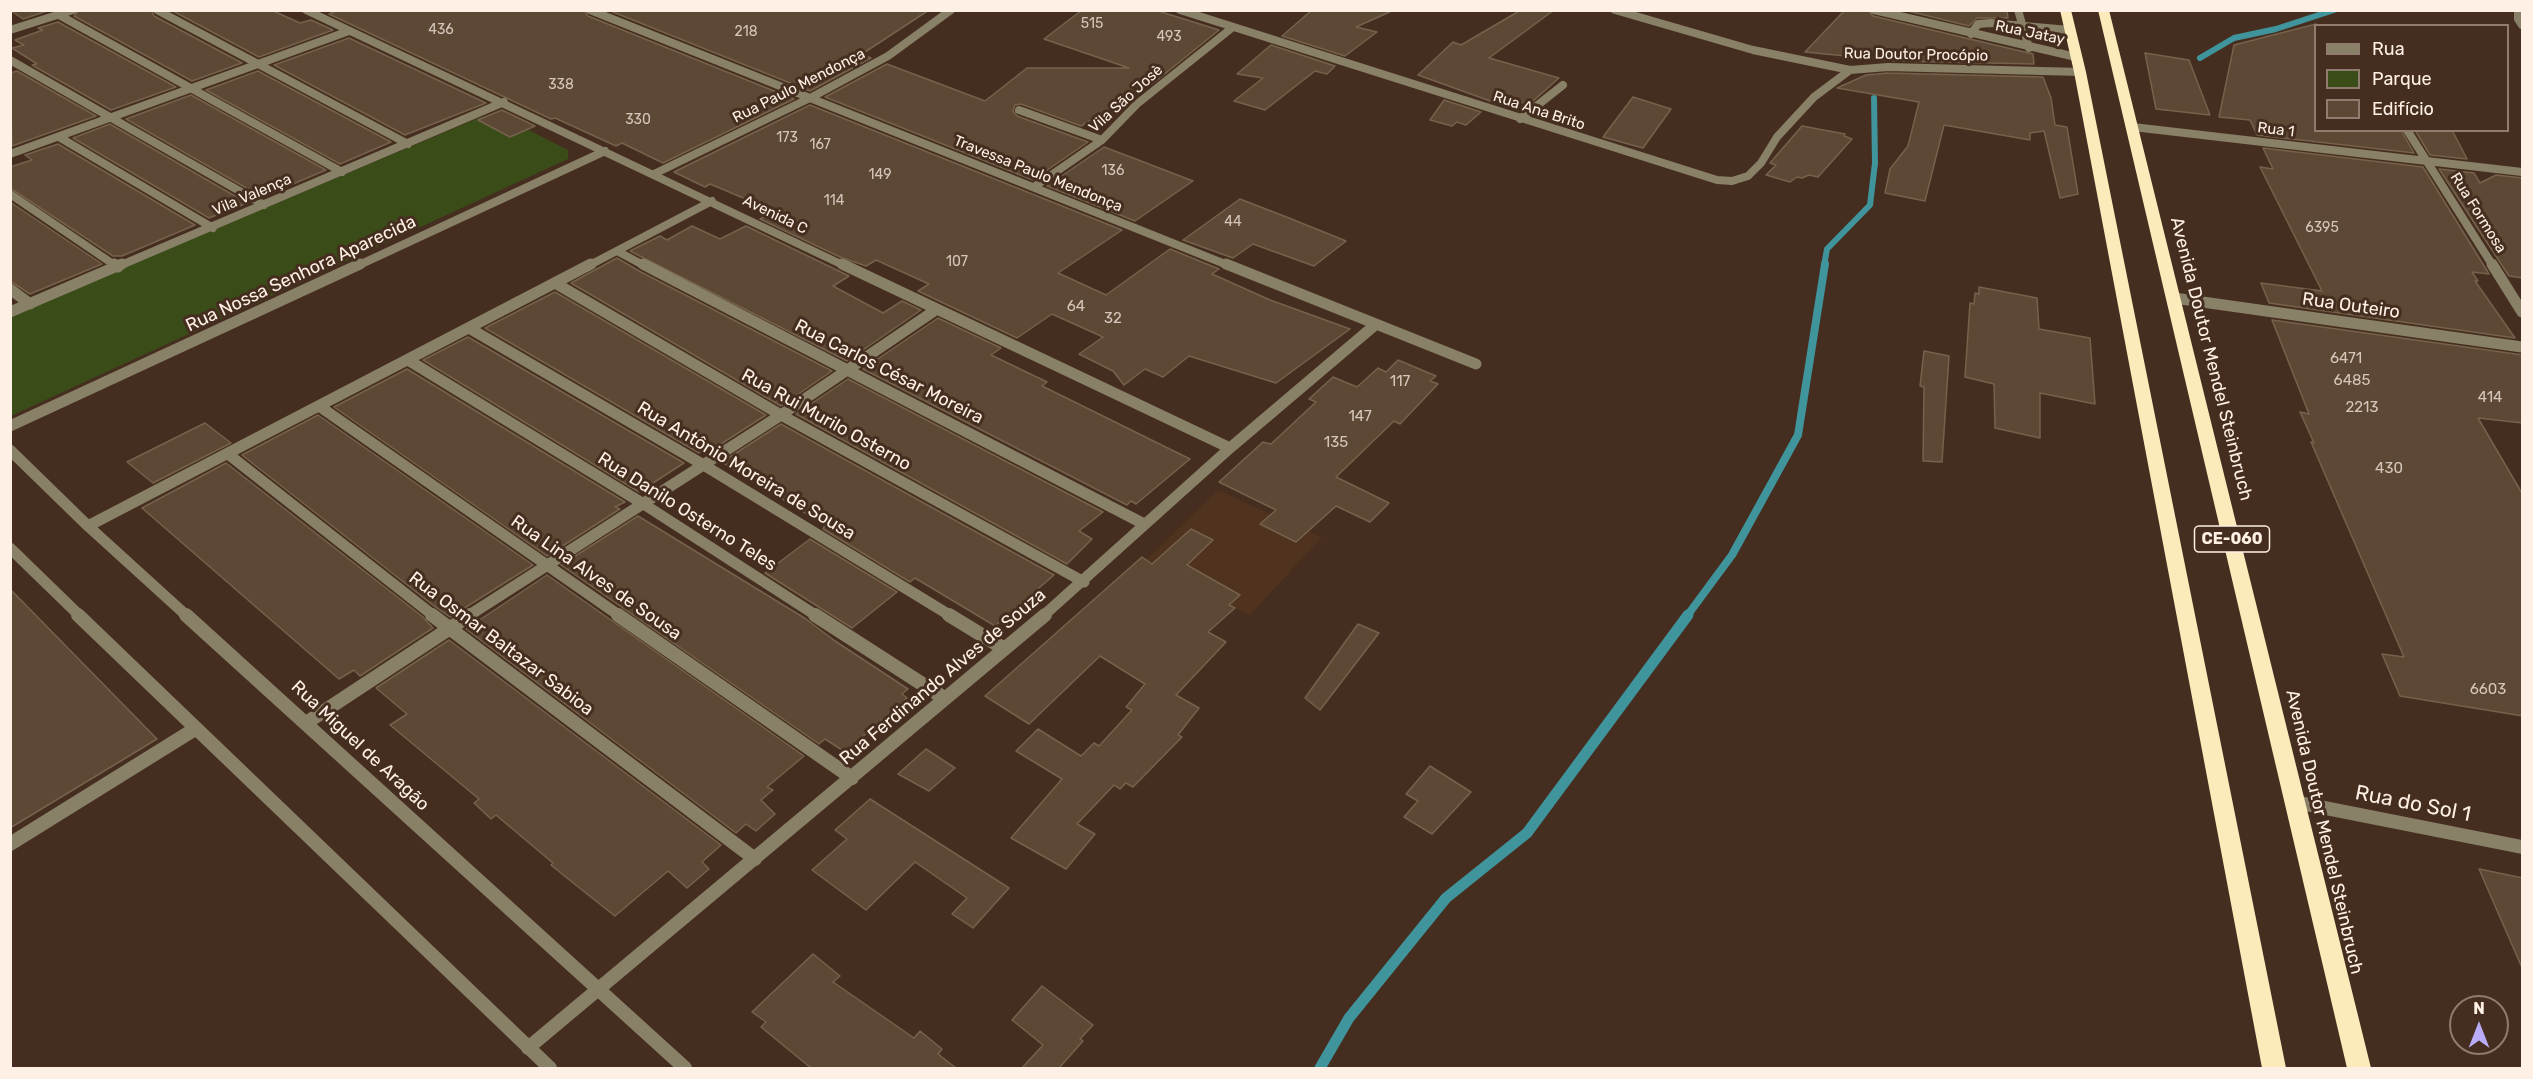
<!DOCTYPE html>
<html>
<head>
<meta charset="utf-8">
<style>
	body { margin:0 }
	#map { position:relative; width:2533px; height:1079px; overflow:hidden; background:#452e1f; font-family:Rubik,sans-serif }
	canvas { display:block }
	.frame { position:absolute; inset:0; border:12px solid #fff0e6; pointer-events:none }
	.legend { position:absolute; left:2314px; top:24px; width:195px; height:108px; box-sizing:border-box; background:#452e1f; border:2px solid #8f7c6f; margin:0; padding:8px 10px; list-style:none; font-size:18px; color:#fff0e6 }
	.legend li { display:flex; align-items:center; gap:12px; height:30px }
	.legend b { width:30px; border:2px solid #8f7c6f }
	.north { position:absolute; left:2449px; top:995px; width:60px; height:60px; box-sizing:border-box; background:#452e1f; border:2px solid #8f7c6f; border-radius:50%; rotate:0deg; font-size:16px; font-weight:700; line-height:24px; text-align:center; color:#fff0e6 }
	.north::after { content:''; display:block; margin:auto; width:21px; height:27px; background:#b9abf7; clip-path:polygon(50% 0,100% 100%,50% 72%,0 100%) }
</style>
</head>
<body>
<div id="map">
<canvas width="2533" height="1079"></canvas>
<div class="frame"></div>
<ul class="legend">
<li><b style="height:8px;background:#898068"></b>Rua</li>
<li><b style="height:16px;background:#3a4c18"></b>Parque</li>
<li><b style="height:16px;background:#5c4834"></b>Edifício</li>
</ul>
<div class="north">N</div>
</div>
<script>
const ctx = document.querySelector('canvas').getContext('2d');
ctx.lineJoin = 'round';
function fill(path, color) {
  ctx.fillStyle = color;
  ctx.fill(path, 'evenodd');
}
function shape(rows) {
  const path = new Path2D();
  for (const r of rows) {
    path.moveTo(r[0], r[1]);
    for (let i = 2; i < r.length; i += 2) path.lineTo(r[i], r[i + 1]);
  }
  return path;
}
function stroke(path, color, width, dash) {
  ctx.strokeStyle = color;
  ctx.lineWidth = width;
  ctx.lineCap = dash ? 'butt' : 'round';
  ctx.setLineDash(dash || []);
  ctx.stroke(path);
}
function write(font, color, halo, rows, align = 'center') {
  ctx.font = font + ' Rubik,sans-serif';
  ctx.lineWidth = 6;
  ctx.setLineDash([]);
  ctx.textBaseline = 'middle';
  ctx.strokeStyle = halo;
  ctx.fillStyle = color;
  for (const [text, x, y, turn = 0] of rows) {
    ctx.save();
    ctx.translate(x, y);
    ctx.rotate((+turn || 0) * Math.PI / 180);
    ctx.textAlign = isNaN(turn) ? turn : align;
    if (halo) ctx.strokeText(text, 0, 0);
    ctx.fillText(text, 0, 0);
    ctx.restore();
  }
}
fill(shape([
	[1218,490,1322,537,1250,615,1143,563]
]), '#4f331f');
fill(shape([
	[499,115,568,150,568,159,11,416,11,315,481,117]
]), '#3a4c18');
stroke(shape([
	[2200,58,2234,38,2276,29,2334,10],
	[1824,266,1827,249,1870,205,1875,163,1874,98]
]), '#40949c', 6);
stroke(shape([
	[1687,616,1732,555,1798,435,1825,264]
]), '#40949c', 8);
stroke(shape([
	[1320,1068,1349,1018,1446,898,1527,833,1688,615]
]), '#40949c', 11);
const building = shape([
	[10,10,50,10,23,19,10,10],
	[79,10,151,10,154,16,242,63,192,81,74,16,79,10],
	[171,10,271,10,300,23,311,20,333,30,259,57,171,10],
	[339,10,584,10,588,16,794,99,663,163,622,143,616,146,555,118,551,119,329,14,339,10],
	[608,10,929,10,862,54,871,58,810,91,608,10],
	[1082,10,1155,10,1219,30,1156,81,1081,126,1021,104,1015,105,1013,111,1017,116,1088,142,1033,180,825,97,887,64,985,101,1027,68,1129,68,1044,39,1082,10],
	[1312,10,1394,10,1356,27,1377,32,1345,56,1282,36,1312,10],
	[1521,10,1554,10,1489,58,1559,78,1533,101,1528,99,1523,103,1500,97,1493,102,1418,75,1453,42,1461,45,1521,10],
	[1845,10,1868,10,1873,16,2033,54,2034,64,1897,61,1805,52,1845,10],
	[1904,10,2007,10,2008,18,1977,18,1969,26,1904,10],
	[58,22,176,87,111,110,32,65,37,64,12,48,24,45,15,40,43,30,38,28,58,22],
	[2316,24,2316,130,2401,130,2414,153,2257,135,2250,120,2219,117,2234,45,2316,24],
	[349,38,486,103,405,135,274,65,349,38],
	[1271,45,1335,66,1327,74,1315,71,1265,110,1234,101,1263,78,1237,74,1271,45],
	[2145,53,2189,60,2210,115,2156,109,2145,53],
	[17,71,96,116,12,146,10,73,17,71],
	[258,71,391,142,340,164,206,90,258,71],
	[1888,73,2043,77,2051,98,2055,125,2067,127,2078,194,2060,198,2044,131,2030,133,2030,140,1944,125,1925,201,1885,193,1890,169,1908,146,1919,102,1837,88,1866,75,1888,73],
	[191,95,326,170,262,197,126,119,191,95],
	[1633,97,1671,109,1643,148,1603,137,1633,97],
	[1444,100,1481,112,1466,125,1457,122,1452,126,1430,120,1444,100],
	[810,105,1122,230,1058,273,1106,295,1170,249,1219,269,1212,274,1270,300,1350,329,1276,383,1189,356,1163,377,1145,369,1124,385,1113,371,1079,354,1103,337,1052,314,1017,338,918,291,929,284,876,260,866,266,840,257,760,219,774,211,710,184,705,187,674,172,810,105],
	[502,110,535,126,510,137,478,120,502,110],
	[110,124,247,203,209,218,73,138,110,124],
	[1802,126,1845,134,1844,136,1852,139,1818,177,1809,175,1802,178,1797,177,1790,182,1766,175,1776,165,1770,163,1802,126],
	[2415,130,2452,130,2467,159,2430,155,2415,130],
	[58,144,195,225,122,256,113,256,10,188,10,167,32,160,25,155,58,144],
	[1104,147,1141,161,1193,181,1135,221,1047,186,1104,147],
	[2263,148,2423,167,2489,274,2472,272,2478,281,2475,281,2515,338,2269,303,2261,283,2322,291,2260,167,2273,169,2263,148],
	[2439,169,2474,173,2480,183,2496,175,2523,178,2523,278,2509,276,2439,169],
	[1240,199,1289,218,1346,241,1314,266,1253,244,1233,258,1183,240,1240,199],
	[10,202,102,264,30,294,10,281,10,202],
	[692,226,720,239,746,226,849,276,833,286,883,313,902,301,921,310,847,361,630,251,660,236,667,240,692,226],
	[617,258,639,271,832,371,781,406,571,283,617,258],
	[1979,287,2037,298,2039,329,2090,338,2095,404,2040,393,2040,438,1995,428,1994,384,1965,377,1970,303,1974,304,1975,293,1979,294,1979,287],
	[555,292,766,415,707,453,702,451,699,453,485,328,555,292],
	[938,318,1001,348,991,355,1047,382,1042,386,1190,459,1136,504,1131,501,1127,505,863,369,938,318],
	[2272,320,2523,355,2523,423,2478,418,2523,495,2523,716,2400,696,2382,654,2404,657,2311,442,2314,443,2300,412,2309,414,2272,320],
	[468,337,684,463,639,492,423,360,468,337],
	[1924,351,1949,356,1942,462,1923,461,1924,387,1920,386,1924,351],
	[1398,360,1436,376,1430,381,1438,384,1400,424,1394,421,1336,477,1389,503,1370,522,1336,506,1296,542,1260,524,1276,510,1219,482,1263,442,1271,444,1316,402,1309,399,1333,377,1357,387,1378,368,1386,372,1398,360],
	[407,369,625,502,615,507,620,509,547,556,334,407,407,369],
	[848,379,1103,512,1079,531,1092,539,1067,564,796,414,848,379],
	[318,415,533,565,450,617,434,606,242,455,318,415],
	[205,423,231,443,153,483,127,462,205,423],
	[781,424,1054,575,995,626,915,578,910,582,823,529,825,525,722,462,781,424],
	[226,463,423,617,433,628,360,676,354,670,339,679,142,508,226,463],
	[638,516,806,619,835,641,908,689,902,694,907,698,845,752,825,739,819,744,561,565,638,516],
	[1191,529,1213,540,1187,565,1240,595,1229,605,1235,608,1208,632,1226,642,1176,695,1199,708,1178,735,1182,737,1133,787,1126,783,1120,789,1114,785,1077,824,1095,834,1066,869,1011,838,1062,779,1016,751,1038,729,1081,756,1094,743,1099,746,1132,710,1126,707,1145,684,1100,656,1029,724,985,696,1142,557,1152,564,1191,529],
	[810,539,897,592,852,628,765,573,810,539],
	[547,575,804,756,767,787,773,790,761,800,775,814,756,831,746,824,736,833,466,629,547,575],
	[10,589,157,739,10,828,10,589],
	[1358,624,1379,633,1320,710,1305,698,1358,624],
	[449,640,721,845,702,862,709,869,687,888,668,871,615,916,572,882,551,865,553,863,496,815,491,819,474,803,479,799,390,725,407,714,376,688,449,640],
	[926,749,955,768,929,791,898,774,926,749],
	[1430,766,1471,792,1432,834,1404,817,1418,801,1406,794,1430,766],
	[870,799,1009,888,973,928,952,914,967,898,915,862,866,910,812,870,847,839,835,830,870,799],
	[2479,869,2523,878,2523,970,2479,869],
	[813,954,840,976,833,982,914,1038,920,1031,942,1049,938,1054,956,1068,811,1068,761,1027,766,1022,752,1012,813,954],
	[1042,986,1093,1025,1080,1039,1083,1041,1059,1068,1022,1068,1043,1045,1012,1020,1042,986]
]);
fill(building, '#5c4834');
stroke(building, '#76624c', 1.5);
stroke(shape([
	[2018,10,2029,48],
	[1971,34,1978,24,1991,23,2069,30],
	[1520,119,1563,85]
]), '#898068', 8);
stroke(shape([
	[157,10,408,144],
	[306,10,845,266],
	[590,10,1230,266],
	[1180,10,1717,180,1732,181,1748,176,1761,163,1777,137,1814,97,1850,70],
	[1615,10,1753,50,1850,70,1888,67,2080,72],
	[1874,10,2076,57],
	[2518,10,2518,19,2522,25],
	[59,15,342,172],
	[10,30,73,10],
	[10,60,264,205],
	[1019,110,1102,140],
	[2133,127,2522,172],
	[2407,130,2493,266],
	[59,137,213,228],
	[10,154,349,31],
	[654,174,812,97,888,56,951,10],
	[1034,187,1102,140,1137,104,1233,27],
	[10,194,116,266],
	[617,251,645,266],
	[119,266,504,102],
	[357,266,605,151],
	[588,266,712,201]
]), '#898068', 8);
stroke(shape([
	[114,264,118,267],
	[643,264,1144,524],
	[842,264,1230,448],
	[1226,264,1476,364],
	[2492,264,2522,312],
	[555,283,781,415,1084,582],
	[10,289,30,304],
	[2174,298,2522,347],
	[10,312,122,264],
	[469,328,702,464,951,616],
	[408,360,642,503,817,616],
	[319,406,620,616],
	[10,426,360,264],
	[10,450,88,526,187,616],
	[228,454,434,616],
	[88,526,591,264],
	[10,548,80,616],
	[468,616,781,415,937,309],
	[1043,616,1230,448,1375,325]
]), '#898068', 11);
stroke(shape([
	[78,615,550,1068],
	[186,615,685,1068],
	[432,615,755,859],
	[618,615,852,778],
	[815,615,944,698],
	[949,615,1003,648],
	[306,723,470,615],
	[2295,802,2522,847],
	[10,844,195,729],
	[528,1048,1045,615]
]), '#898068', 14);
fill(shape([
	[2060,10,2071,10,2086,72,2286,1068,2262,1068,2074,72,2060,10],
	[2098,10,2109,10,2371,1068,2347,1068,2098,10]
]), '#fceaba');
write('14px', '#d6c6ba', null, [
	["515",1092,24],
	["436",441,30],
	["218",746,32],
	["493",1169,37],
	["338",561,85],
	["330",638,120],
	["173",787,138],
	["167",820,145],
	["136",1113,171],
	["149",880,175],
	["114",834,201],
	["44",1233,222],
	["6395",2322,228],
	["107",957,262]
]);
write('15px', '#fff0e6', '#452e1f', [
	["Rua Jatay",2030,33,12],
	["Rua Doutor Procópio",1916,55,1],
	["Rua Paulo Mendonça",799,86,-27],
	["Vila São Josè",1126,99,-42],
	["Rua Ana Brito",1539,111,18],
	["Rua 1",2276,130,7],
	["Travessa Paulo Mendonça",1038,174,22],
	["Vila Valença",252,195,-23],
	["Rua Formosa",2478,213,58],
	["Avenida C",775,215,26]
]);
write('15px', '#d6c6ba', null, [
	["64",1076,307],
	["32",1113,319],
	["6471",2346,359],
	["6485",2352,381],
	["117",1400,382],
	["414",2490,398],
	["2213",2362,408],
	["147",1360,417],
	["135",1336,443],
	["430",2389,469],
	["6603",2488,690]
]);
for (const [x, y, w] of [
	[2232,539,75]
]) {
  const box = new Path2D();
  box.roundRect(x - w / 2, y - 13, w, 26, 4.5);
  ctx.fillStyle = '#452e1f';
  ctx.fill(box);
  stroke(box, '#fff0e6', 1.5);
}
write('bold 16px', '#fff0e6', null, [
	["CE-060",2232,539]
]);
write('18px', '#fff0e6', '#452e1f', [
	["Rua Nossa Senhora Aparecida",301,274,-25],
	["Rua Outeiro",2351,306,8],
	["Avenida Doutor Mendel Steinbruch",2211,359,76],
	["Rua Carlos César Moreira",889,372,27],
	["Rua Rui Murilo Osterno",826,420,29],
	["Rua Antônio Moreira de Sousa",746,471,31],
	["Rua Danilo Osterno Teles",687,512,32],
	["Rua Lina Alves de Sousa",596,578,35],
	["Rua Osmar Baltazar Sabioa",501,644,37],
	["Rua Ferdinando Alves de Souza",943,677,-40],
	["Rua Miguel de Aragão",360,746,43],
	["Avenida Doutor Mendel Steinbruch",2324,832,77]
]);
write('21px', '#fff0e6', '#452e1f', [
	["Rua do Sol 1",2413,804,11]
]);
</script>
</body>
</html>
